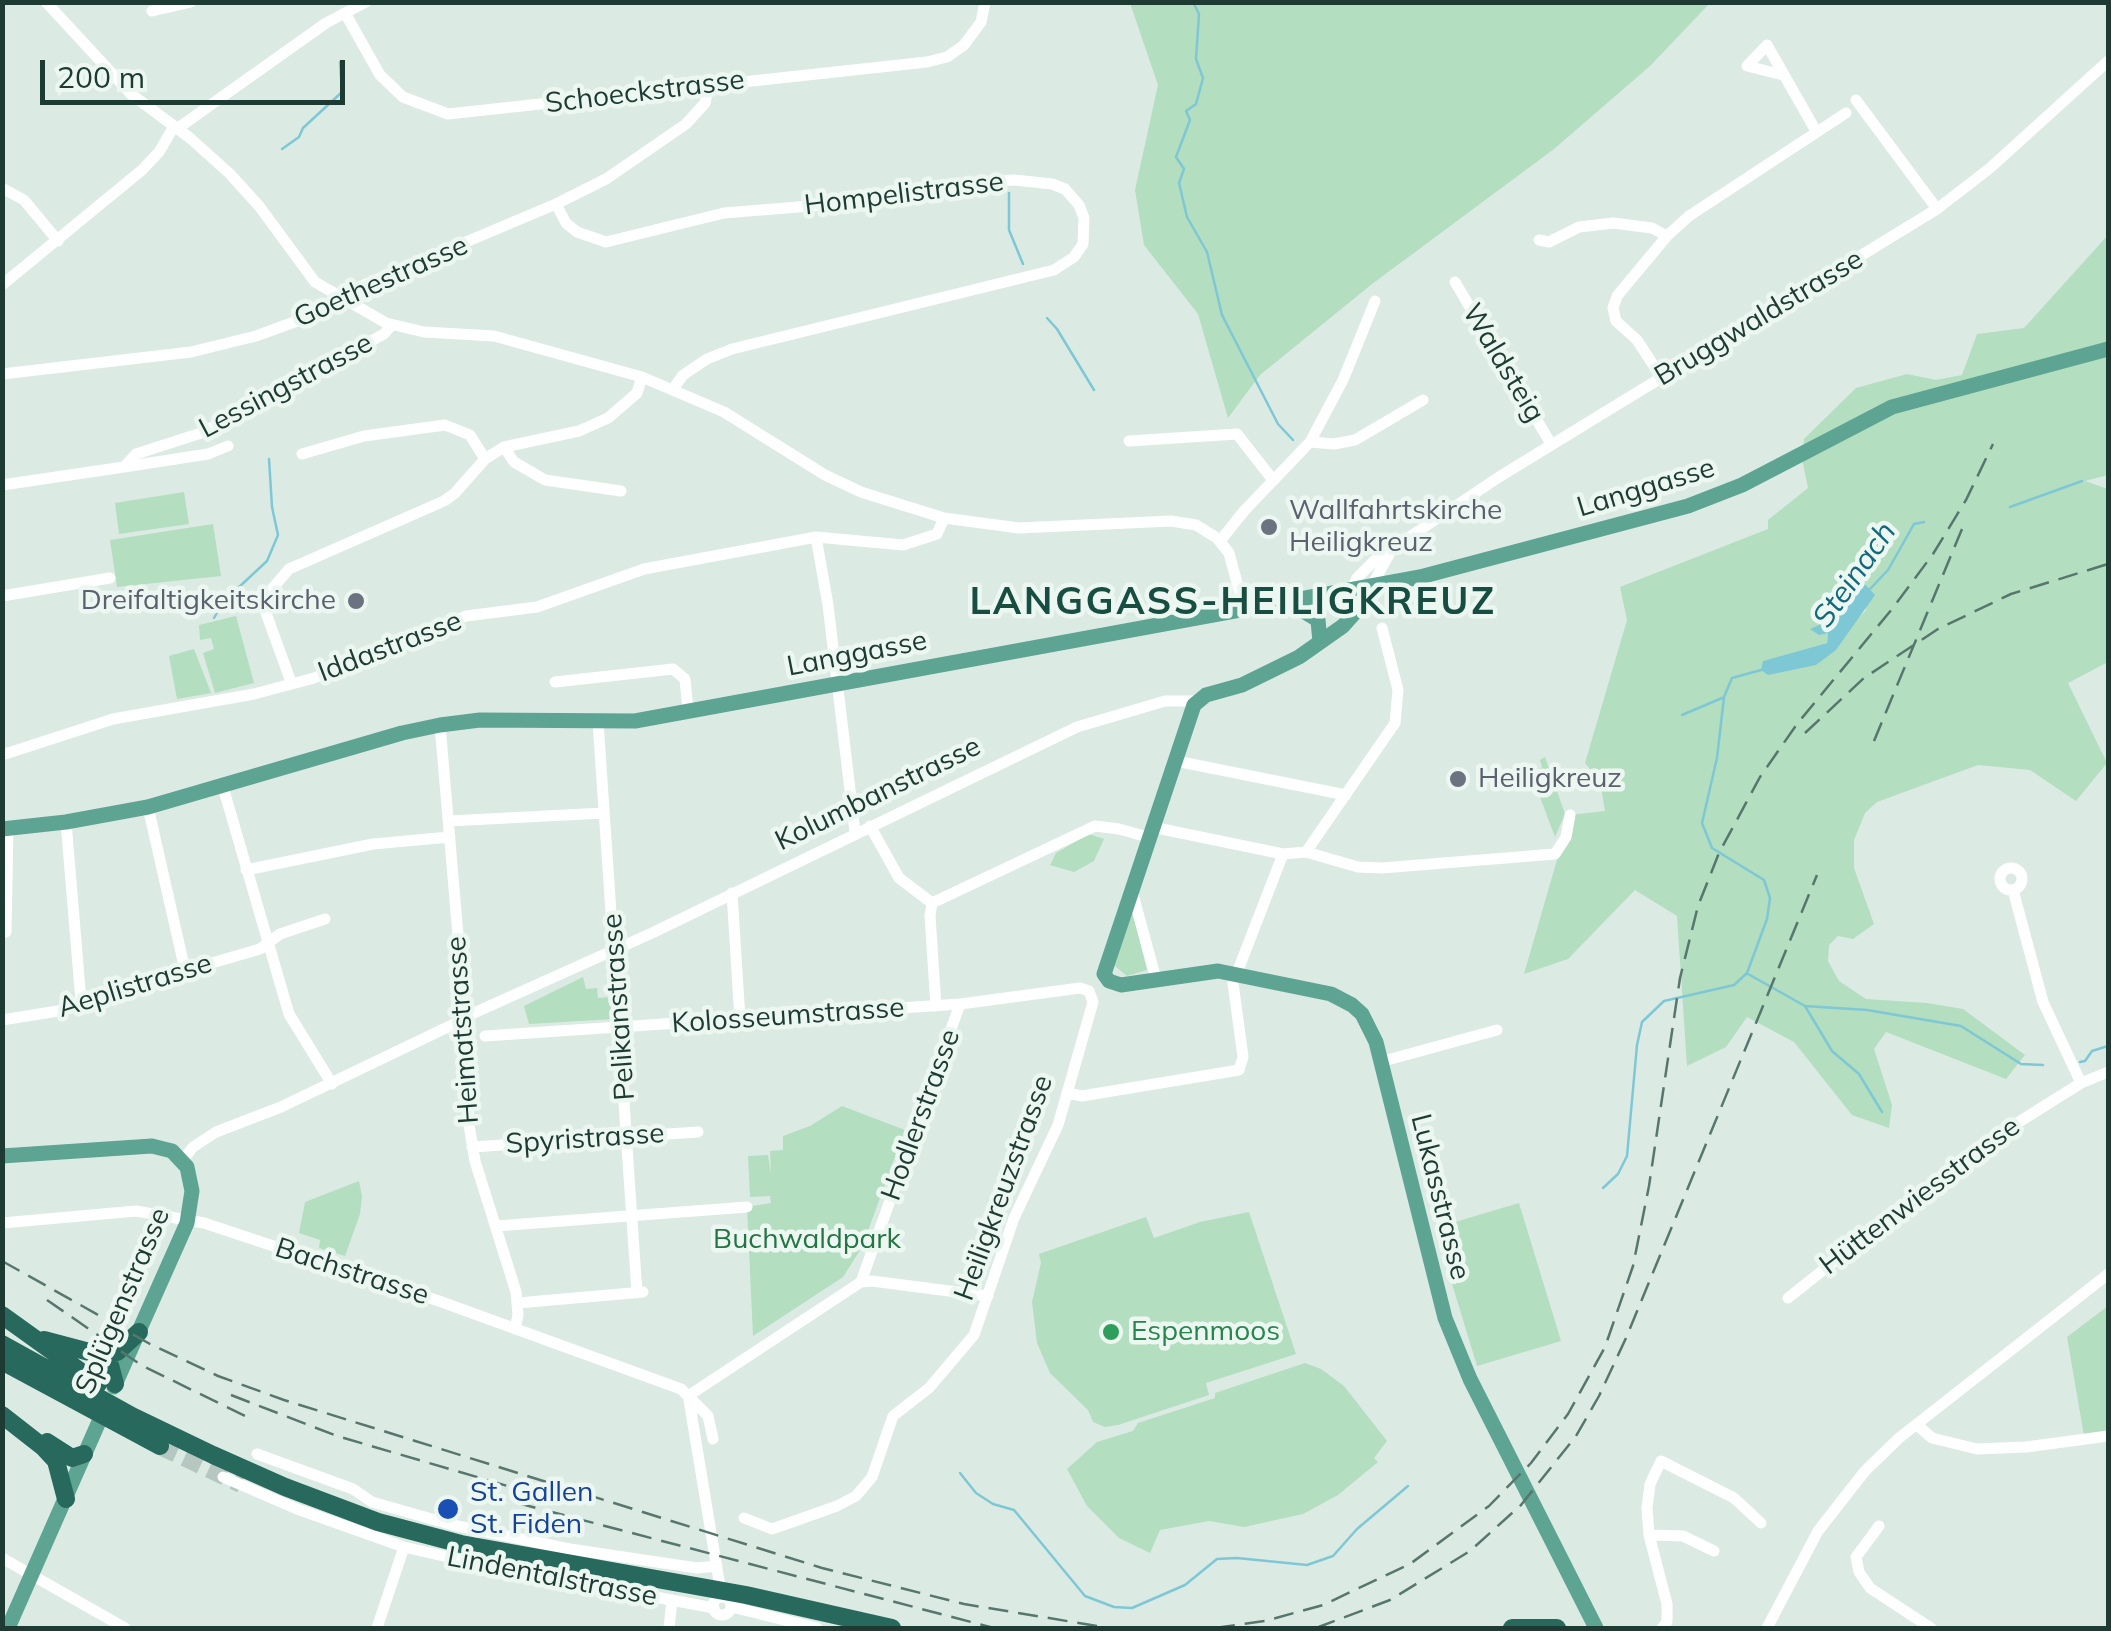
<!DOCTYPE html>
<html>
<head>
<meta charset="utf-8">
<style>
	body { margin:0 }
	#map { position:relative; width:2111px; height:1631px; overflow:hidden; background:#dceae4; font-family:Mulish,sans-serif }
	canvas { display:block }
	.frame { position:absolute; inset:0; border:5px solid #1d3b33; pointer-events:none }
	.scale { position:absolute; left:40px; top:60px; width:305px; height:45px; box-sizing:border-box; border:5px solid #1d3b33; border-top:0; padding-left:12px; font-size:30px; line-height:35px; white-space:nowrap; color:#1d3b33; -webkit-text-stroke:8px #edf7f2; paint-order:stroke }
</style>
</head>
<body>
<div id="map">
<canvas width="2111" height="1631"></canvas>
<div class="frame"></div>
<div class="scale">200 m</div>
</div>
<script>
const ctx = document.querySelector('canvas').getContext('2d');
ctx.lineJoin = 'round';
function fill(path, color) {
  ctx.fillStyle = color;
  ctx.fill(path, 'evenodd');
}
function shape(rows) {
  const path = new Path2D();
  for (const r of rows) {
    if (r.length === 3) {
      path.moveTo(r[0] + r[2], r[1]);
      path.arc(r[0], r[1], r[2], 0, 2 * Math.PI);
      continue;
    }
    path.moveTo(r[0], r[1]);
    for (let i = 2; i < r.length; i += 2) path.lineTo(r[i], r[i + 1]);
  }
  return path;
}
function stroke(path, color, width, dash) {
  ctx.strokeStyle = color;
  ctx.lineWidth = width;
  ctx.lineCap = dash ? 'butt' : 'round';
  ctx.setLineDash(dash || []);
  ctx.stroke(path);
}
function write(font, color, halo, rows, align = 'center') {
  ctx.font = font + ' Mulish,sans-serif';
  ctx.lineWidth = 9;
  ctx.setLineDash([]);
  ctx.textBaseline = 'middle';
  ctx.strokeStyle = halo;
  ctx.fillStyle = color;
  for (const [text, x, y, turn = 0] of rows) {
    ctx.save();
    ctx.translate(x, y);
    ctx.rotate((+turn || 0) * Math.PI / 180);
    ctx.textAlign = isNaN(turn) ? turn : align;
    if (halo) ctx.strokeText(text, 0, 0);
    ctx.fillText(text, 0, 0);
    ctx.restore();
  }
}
fill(shape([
	[1130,3,1130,2,1710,3,1650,66,1554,149,1372,284,1260,375,1228,418,1198,314,1144,245,1135,190,1158,85],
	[2108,235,2108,475,2085,481,2108,489,2108,662,2068,683,2107,763,2076,801,2030,770,1978,765,1877,802,1865,813,1854,840,1854,868,1874,924,1853,939,1838,936,1829,945,1828,961,1839,981,1866,999,1927,1003,1963,1009,2025,1055,2006,1079,1886,1032,1874,1049,1892,1105,1889,1128,1852,1115,1794,1042,1747,1017,1726,1047,1687,1066,1677,916,1635,890,1568,959,1524,974,1570,815,1605,811,1600,781,1585,763,1627,620,1620,587,1768,529,1768,520,1808,488,1802,459,1804,439,1856,388,1907,374,1936,380,1962,375,1977,334,2024,328],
	[1858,577,1866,610,1816,665,1764,661,1827,643,1829,621],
	[184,492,189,524,119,534,115,503],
	[213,524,221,576,117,587,110,540],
	[236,616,254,683,215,693,203,653,214,649,211,638,200,640,199,625],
	[194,649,211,693,177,699,169,656],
	[1545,757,1565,814,1555,837,1532,776,1542,767,1540,760],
	[1089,834,1104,839,1094,861,1074,872,1050,865,1056,853],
	[1132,910,1147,970,1127,976,1115,966],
	[583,977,586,989,597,988,598,998,611,997,613,1019,529,1024,524,1006],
	[842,1106,905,1130,862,1247,843,1277,753,1336,747,1207,771,1203,770,1196,750,1197,748,1156,768,1155,771,1174,770,1151,783,1150,783,1136,810,1126],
	[359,1181,362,1196,360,1214,345,1256,319,1248,320,1240,299,1233,305,1202],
	[1519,1203,1561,1341,1477,1366,1435,1228],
	[1249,1212,1296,1354,1206,1383,1209,1395,1118,1425,1105,1427,1093,1422,1088,1410,1050,1373,1037,1343,1032,1302,1041,1263,1039,1254,1146,1217,1154,1238,1200,1222],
	[2108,1306,2108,1430,2084,1436,2067,1337],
	[1305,1363,1321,1369,1344,1386,1387,1441,1374,1458,1378,1462,1338,1495,1303,1514,1244,1527,1209,1521,1160,1530,1150,1553,1119,1538,1087,1506,1067,1469,1097,1442,1133,1431,1138,1423,1215,1398,1215,1393]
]), '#b3debf');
fill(shape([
	[1858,577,1875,595,1836,650,1816,665,1768,675,1761,670,1763,661,1827,643,1828,633,1819,635,1810,629,1829,621]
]), '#7ec8d5');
stroke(shape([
	[1193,2,1199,14,1196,59,1203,78,1196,104,1186,111,1190,120,1176,157,1184,169,1179,183,1187,217,1207,252,1222,315,1278,424,1293,440],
	[282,149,299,137,303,128,342,92,340,62],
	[1009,193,1009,230,1023,264],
	[1047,318,1057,329,1094,390],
	[2010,507,2082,481],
	[1869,590,1888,570,1914,524,1924,522],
	[214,618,223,602,267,561,278,535,272,507,269,459],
	[1682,715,1722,698],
	[1748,974,1805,1006,1867,1010,1961,1026,2021,1064,2043,1065],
	[1805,1006,1832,1051,1859,1074,1882,1112],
	[2080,1062,2085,1061,2092,1051,2108,1046],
	[1603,1188,1618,1174,1627,1156,1637,1045,1642,1022,1664,1001,1734,985,1747,973,1767,919,1770,898,1764,880,1712,848,1702,823,1717,758,1724,697,1732,678,1761,670],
	[960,1473,976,1493,993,1504,1014,1510,1085,1596,1114,1607,1132,1608,1185,1585,1217,1559,1237,1558,1307,1565,1333,1556,1357,1529,1408,1486]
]), '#7ec8d5', 2.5);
stroke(shape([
	[160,1446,241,1484]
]), '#b6c7c1', 18, [18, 9]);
stroke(shape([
	[46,2,131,94,190,138,230,174,259,206,315,282,386,323,424,332,494,336,642,377,724,412,825,475,861,492,944,518,1019,528,1171,521,1196,525,1217,538,1229,553,1244,609],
	[152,11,191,2],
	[345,13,380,75,403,97,448,114,927,62,947,57,964,45,981,22,985,2],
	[1783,75,1747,66,1767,45,1816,131],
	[1856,100,1937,209],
	[2,188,24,200,58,241],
	[556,204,566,223,577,232,606,242,724,213,847,203,978,182,1014,180,1052,184,1065,189,1079,205,1084,218,1083,244,1074,257,1054,270,732,349,707,359,683,375,673,389],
	[1539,240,1549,242,1579,227,1613,223,1652,228,1667,236],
	[1455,282,1551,444],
	[2,285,142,170,159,152,173,128,181,126,326,23,366,2],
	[2,374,191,352,256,336,308,317,352,290,556,204,606,179,686,124,705,103,709,84],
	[1661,377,1637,340,1616,321,1613,308,1617,296,1667,236,1689,216,1846,113],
	[1129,441,1237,434,1273,480],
	[1310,442,1334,444,1355,440,1423,400],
	[504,447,514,462,545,480,621,491],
	[302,454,364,436,445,425,470,435,485,459],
	[124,467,208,454,228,446],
	[2,485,124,467,136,454,201,433,244,411,287,381,364,345,384,334,391,326],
	[816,537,828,605,855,832],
	[1220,541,1244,511,1310,442,1343,380,1375,301],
	[1371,587,1391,551],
	[1352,589,1357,578,1375,560,1499,477,1937,209,1990,168,2108,61],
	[2,596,110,578],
	[291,682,266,613,271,590,289,569,444,501,455,493,485,459,504,447,579,431,608,418,637,393,642,377],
	[555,682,673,669,685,679,688,710],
	[598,722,637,1293],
	[440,725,465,1017,469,1125,475,1161,516,1292,518,1315,515,1329],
	[2,755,113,719,254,694,314,678,466,616,537,607,644,569,816,537,903,545,937,534,944,518],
	[1176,761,1346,795],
	[223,787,289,1014,332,1084],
	[148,807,185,970],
	[449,821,604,813],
	[66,822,81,1001],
	[870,826,899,878,932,903],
	[1152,827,1283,854,1306,852,1358,867,1382,868,1555,854,1566,837,1570,815],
	[1306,852,1395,723,1398,690,1382,628],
	[2011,879,11],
	[246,870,373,844,450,837],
	[2013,890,2043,1002,2081,1083],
	[1132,891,1156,979],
	[732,893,740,1019],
	[2,933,6,932,8,828],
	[936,1006,930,916,932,903,1095,826,1119,829,1148,837],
	[465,1017,652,933,1077,727,1165,701,1197,701],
	[2,1020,58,1011,81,1001,260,949,280,934,325,919],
	[485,1036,960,1004,1080,988,1089,991],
	[1380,1062,1497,1030],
	[1067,1093,1082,1096,1239,1070,1243,1057,1233,983,1283,854],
	[472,1147,698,1132],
	[183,1160,193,1147,216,1132,281,1107,454,1024],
	[2,1223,136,1211,204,1223,439,1301,681,1389,708,1416,713,1439],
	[496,1226,747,1207],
	[861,1282,960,1004],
	[1788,1298,1976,1149,2081,1083,2108,1072],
	[518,1303,643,1292],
	[688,1396,861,1282,872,1281,988,1296],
	[689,1400,721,1593],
	[1917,1425,1932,1438,1977,1449,2026,1447,2108,1436],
	[257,1454,353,1489,372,1502,453,1525,570,1549,697,1568,717,1566],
	[223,1477,297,1509,404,1547,483,1565,714,1608],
	[744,1518,772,1529,837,1506,856,1496,872,1477,893,1416,929,1388,974,1335,1014,1218,1058,1125,1093,1002,1089,991],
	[1879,1526,1856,1557,1859,1572,1870,1588,1931,1628],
	[1649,1535,1683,1536,1714,1551],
	[2,1558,125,1628],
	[722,1606,9],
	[732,1607,817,1628],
	[377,1628,404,1547],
	[669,1628,672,1600],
	[1662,1628,1667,1622,1667,1604,1649,1535,1647,1508,1650,1484,1661,1461,1734,1498,1761,1523],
	[1767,1628,1818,1531,1865,1471,1899,1438,2108,1274]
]), '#fff', 11);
stroke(shape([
	[1371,587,1367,599,1343,626,1299,657,1242,685,1206,695,1194,705,1104,974,1109,981,1121,985,1218,971,1331,994,1352,1005,1362,1014,1376,1042,1445,1318,1470,1379,1596,1628],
	[1287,601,1318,620,1320,642],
	[2,829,66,822,148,807,402,733,440,725,480,720,635,721,1420,577,1688,506,1742,485,1892,407,2108,349],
	[2,1156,152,1146,172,1151,187,1167,192,1191,187,1223,114,1387],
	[8,1628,105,1408]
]), '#5da492', 15);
stroke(shape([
	[2,1315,98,1384],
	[44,1340,97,1354,117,1352,139,1332],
	[2,1344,132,1416,213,1455,285,1487,378,1522,461,1544,746,1595,892,1628],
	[97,1354,110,1365,115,1384],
	[2,1361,160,1446],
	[2,1415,43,1447,56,1461,66,1499],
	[47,1442,72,1458,84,1454],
	[1512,1628,1557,1628]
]), '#27695c', 18);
stroke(shape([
	[1805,733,1864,678,1938,629,2011,594,2108,564],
	[1874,741,1962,529],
	[2,1261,150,1344,218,1376,284,1400,822,1568,964,1604,1109,1628],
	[47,1300,141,1365,245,1416],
	[231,1395,337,1436,511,1487],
	[487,1495,994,1628],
	[1215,1628,1265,1621,1323,1605,1410,1564,1489,1506,1531,1463,1568,1414,1605,1347,1633,1266,1649,1186,1680,978,1698,906,1719,853,1760,777,1797,724,1892,609,1933,554,1966,500,1993,444],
	[1316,1628,1390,1600,1470,1551,1521,1505,1576,1436,1599,1396,1626,1338,1817,875]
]), '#57776e', 2.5, [20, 10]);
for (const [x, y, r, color] of [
	[1269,527,10,"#6b7280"],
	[356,601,10,"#6b7280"],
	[1458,779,10,"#6b7280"],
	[1111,1332,10,"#2e9e5b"],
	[448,1509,12,"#1a4fb4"]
]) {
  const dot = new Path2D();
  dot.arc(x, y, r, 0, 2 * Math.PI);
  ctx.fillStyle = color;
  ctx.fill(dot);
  stroke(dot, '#edf7f2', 4);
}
write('28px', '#1d3b33', '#edf7f2', [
	["Schoeckstrasse",645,92,-7],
	["Hompelistrasse",904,194,-7],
	["Goethestrasse",381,282,-24],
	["Bruggwaldstrasse",1759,318,-31],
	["Waldsteig",1503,363,59],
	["Lessingstrasse",286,386,-28],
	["Langgasse",1646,488,-17],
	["Iddastrasse",390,647,-21],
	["Langgasse",857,654,-11],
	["Kolumbanstrasse",878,794,-26],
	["Aeplistrasse",135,986,-17],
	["Pelikanstrasse",619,1007,-94],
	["Kolosseumstrasse",788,1016,-4],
	["Heimatstrasse",463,1030,-94],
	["Hodlerstrasse",921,1115,-70],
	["Spyristrasse",585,1139,-4],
	["Heiligkreuzstrasse",1004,1188,-70],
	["Hüttenwiesstrasse",1920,1196,-37],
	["Lukasstrasse",1440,1197,76],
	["Bachstrasse",352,1272,18],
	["Splügenstrasse",123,1301,-67],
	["Lindentalstrasse",552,1577,11]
]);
write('28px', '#5b616d', '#edf7f2', [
	["Wallfahrtskirche",1289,511],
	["Heiligkreuz",1289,543],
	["Dreifaltigkeitskirche",336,601,"right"],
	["Heiligkreuz",1478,779]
], 'left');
write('28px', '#247544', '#edf7f2', [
	["Buchwaldpark",807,1240]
]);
write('28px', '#27864d', '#edf7f2', [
	["Espenmoos",1131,1332]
], 'left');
write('28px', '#164399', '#edf7f2', [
	["St. Gallen",470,1493],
	["St. Fiden",470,1525]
], 'left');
write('italic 30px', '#13697b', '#edf7f2', [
	["Steinach",1855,575,-55]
]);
ctx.letterSpacing = '2.5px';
write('bold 38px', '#184e41', '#edf7f2', [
	["LANGGASS-HEILIGKREUZ",1233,603]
]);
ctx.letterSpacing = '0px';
</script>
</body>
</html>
